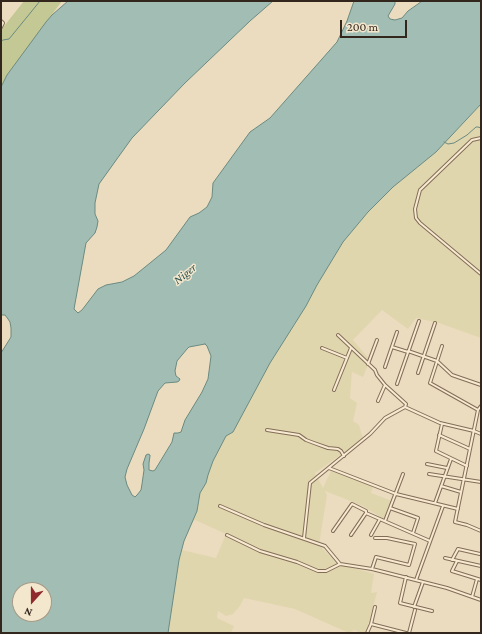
<!DOCTYPE html>
<html>
<head>
<meta charset="utf-8">
<style>
	body { margin:0 }
	#map { position:relative; width:482px; height:634px; overflow:hidden; background:#ebdcbf; font-family:"Crimson Pro",serif }
	canvas { display:block }
	.frame { position:absolute; inset:0; border:2px solid #33261c; pointer-events:none }
	.north { position:absolute; left:12px; top:582px; width:40px; height:40px; box-sizing:border-box; background:#f3e7ce; border:1px solid #a69a87; border-radius:50%; rotate:201deg; font-size:11px; font-weight:700; line-height:16px; text-align:center; color:#33261c }
	.north::after { content:''; display:block; margin:auto; width:14px; height:18px; background:#8f2b2f; clip-path:polygon(50% 0,100% 100%,50% 72%,0 100%) }
	.scale { position:absolute; left:340px; top:20px; width:67px; height:18px; box-sizing:border-box; border:2px solid #33261c; border-top:0; padding-left:5px; font-size:12px; line-height:14px; white-space:nowrap; color:#33261c; -webkit-text-stroke:3px #f3e7ce; paint-order:stroke }
</style>
</head>
<body>
<div id="map">
<canvas width="482" height="634"></canvas>
<div class="frame"></div>
<div class="north">N</div>
<div class="scale">200 m</div>
</div>
<script>
const ctx = document.querySelector('canvas').getContext('2d');
ctx.lineJoin = 'round';
function fill(path, color) {
  ctx.fillStyle = color;
  ctx.fill(path, 'evenodd');
}
function shape(rows) {
  const path = new Path2D();
  for (const r of rows) {
    path.moveTo(r[0], r[1]);
    for (let i = 2; i < r.length; i += 2) path.lineTo(r[i], r[i + 1]);
  }
  return path;
}
function stroke(path, color, width, dash) {
  ctx.strokeStyle = color;
  ctx.lineWidth = width;
  ctx.lineCap = dash ? 'butt' : 'round';
  ctx.setLineDash(dash || []);
  ctx.stroke(path);
}
function write(font, color, halo, rows, align = 'center') {
  ctx.font = font + ' "Crimson Pro",serif';
  ctx.lineWidth = 3;
  ctx.setLineDash([]);
  ctx.textBaseline = 'middle';
  ctx.strokeStyle = halo;
  ctx.fillStyle = color;
  for (const [text, x, y, turn = 0] of rows) {
    ctx.save();
    ctx.translate(x, y);
    ctx.rotate((+turn || 0) * Math.PI / 180);
    ctx.textAlign = isNaN(turn) ? turn : align;
    if (halo) ctx.strokeText(text, 0, 0);
    ctx.fillText(text, 0, 0);
    ctx.restore();
  }
}
fill(shape([
	[481,104,481,338,439,323,416,318,408,329,382,310,353,340,370,360,363,377,352,372,350,398,357,403,353,421,359,425,363,439,315,473,323,488,331,471,373,486,371,493,392,501,385,520,363,506,325,491,327,495,319,545,337,563,374,574,371,593,377,592,366,633,362,633,354,630,349,633,295,609,244,598,240,606,233,614,226,616,218,611,217,618,234,626,231,633,168,633,179,560,182,550,216,558,226,534,195,520,192,523,197,511,200,493,206,483,208,475,213,461,226,436,233,432,270,363,306,306,317,285,343,242,368,212,393,187,436,152]
]), '#e0d6ad');
fill(shape([
	[24,1,62,1,7,75,1,87,1,30]
]), '#c4c894');
const water = shape([
	[68,1,273,1,250,21,185,83,132,138,99,184,95,203,95,214,98,221,97,227,95,233,86,243,74,309,78,313,82,310,98,289,106,285,122,282,134,276,166,250,190,217,199,213,207,207,212,197,213,183,250,132,270,118,337,42,347,21,354,1,395,1,395,4,388,16,390,19,395,20,402,18,408,11,418,4,422,1,481,1,481,104,436,152,393,187,368,212,343,242,317,285,306,306,270,363,233,432,226,436,213,461,208,475,206,483,200,493,197,511,184,541,179,560,168,633,1,633,1,353,11,337,11,328,10,322,8,319,5,315,1,315,1,87,7,75,46,22,52,15,68,1],
	[205,344,207,346,211,356,208,379,202,392,185,420,181,432,178,433,174,433,172,442,155,470,153,471,149,470,149,463,150,456,150,455,148,454,146,455,143,464,144,470,142,484,141,490,137,495,135,497,132,495,127,485,125,477,127,469,144,429,158,391,165,383,177,382,179,381,180,379,176,376,175,371,177,361,187,349,189,347,205,344],
	[20,590,44,590,44,614,20,614,20,590]
]);
fill(water, '#a2bdb4');
stroke(water, '#6a8a81', 1);
stroke(shape([
	[1,41,3,40,9,39,27,17,40,1],
	[444,142,448,144,454,143,467,135,476,127,478,127,481,128]
]), '#6a8a81', 1);
const minor = shape([
	[1,21,3,23,1,27],
	[481,138,472,140,420,190,415,209,416,218,420,223,481,274],
	[442,346,430,383,478,410],
	[392,347,408,352],
	[322,348,347,358],
	[408,351,437,361,452,375,481,385],
	[368,364,377,340],
	[385,367,397,332],
	[418,373,435,323],
	[397,384,419,321],
	[334,390,351,348],
	[378,401,385,385],
	[481,406,478,410,455,522,467,525,481,531],
	[405,407,440,423,474,431,481,434],
	[442,424,436,451,467,466],
	[267,430,299,435,306,440,314,443,328,448,338,449,341,451,344,456],
	[439,435,470,449],
	[427,464,447,468],
	[329,468,396,494,458,509],
	[429,474,481,482],
	[441,486,461,492],
	[435,503,451,459],
	[220,506,264,525,325,546,340,564],
	[390,508,418,518,413,533],
	[385,521,403,474],
	[333,531,352,504,366,511,366,513,430,541],
	[227,535,260,551,297,562,318,571,326,571,340,564,372,569,447,588,481,600],
	[351,535,366,513],
	[371,535,380,519],
	[304,538,310,483,370,434,385,418,405,407,406,404,385,385,377,375,375,370,338,335],
	[445,558,481,566],
	[452,560,458,549,480,554],
	[457,561,452,571,481,580],
	[372,569,376,557,409,565,415,544,387,538,375,538],
	[406,577,400,603,432,611],
	[416,580,443,506],
	[472,597,477,579],
	[414,607,423,582],
	[371,624,406,633],
	[367,633,371,624,375,607],
	[409,633,415,610]
]);
stroke(minor, '#836d58', 4);
stroke(minor, '#f7ead1', 2);
write('italic 12px', '#2c524e', '#f3e7ce', [
	["Niger",185,274,-39]
]);
</script>
</body>
</html>
